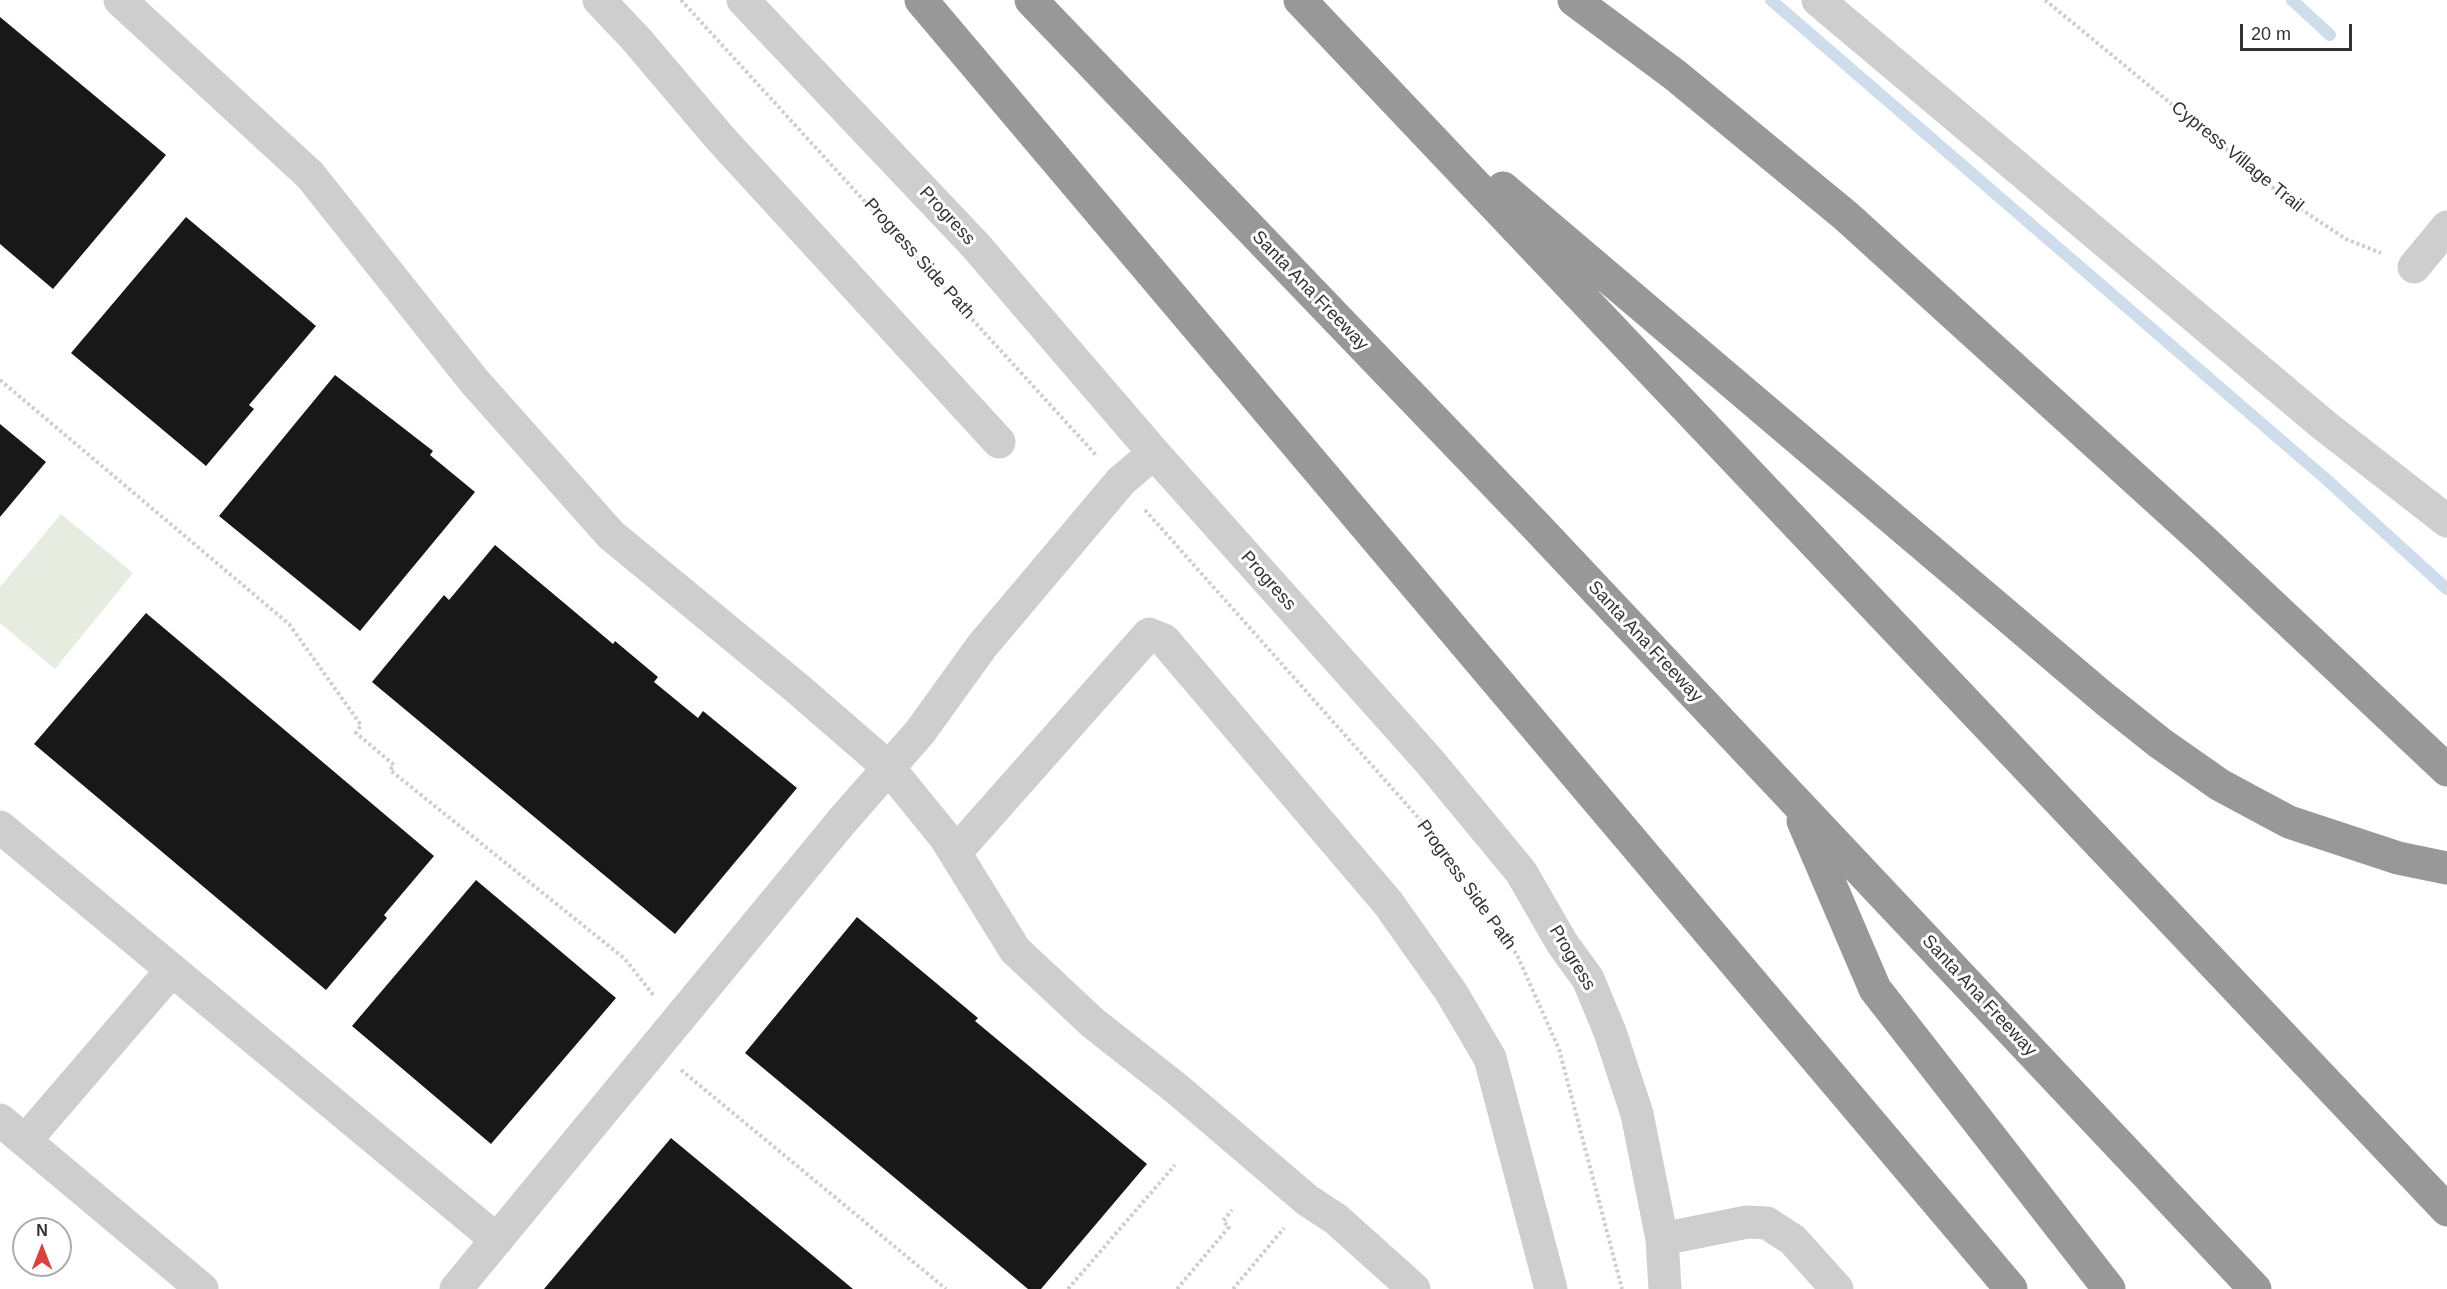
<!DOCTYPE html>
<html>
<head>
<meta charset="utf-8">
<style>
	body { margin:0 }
	#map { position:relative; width:2447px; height:1289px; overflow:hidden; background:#fff; font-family:Helvetica,sans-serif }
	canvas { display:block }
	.north { position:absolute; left:12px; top:1217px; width:60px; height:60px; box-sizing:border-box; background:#fff; border:2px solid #adadad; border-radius:50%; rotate:0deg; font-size:16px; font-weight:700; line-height:24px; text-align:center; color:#313131 }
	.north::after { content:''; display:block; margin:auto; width:21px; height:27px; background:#dd413d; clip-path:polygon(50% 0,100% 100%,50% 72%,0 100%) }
	.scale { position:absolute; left:2240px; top:24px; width:112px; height:27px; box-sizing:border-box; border:3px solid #313131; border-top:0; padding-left:8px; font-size:18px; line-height:21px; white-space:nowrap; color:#313131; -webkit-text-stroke:4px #fff; paint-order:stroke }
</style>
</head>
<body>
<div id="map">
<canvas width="2447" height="1289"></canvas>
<div class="north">N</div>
<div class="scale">20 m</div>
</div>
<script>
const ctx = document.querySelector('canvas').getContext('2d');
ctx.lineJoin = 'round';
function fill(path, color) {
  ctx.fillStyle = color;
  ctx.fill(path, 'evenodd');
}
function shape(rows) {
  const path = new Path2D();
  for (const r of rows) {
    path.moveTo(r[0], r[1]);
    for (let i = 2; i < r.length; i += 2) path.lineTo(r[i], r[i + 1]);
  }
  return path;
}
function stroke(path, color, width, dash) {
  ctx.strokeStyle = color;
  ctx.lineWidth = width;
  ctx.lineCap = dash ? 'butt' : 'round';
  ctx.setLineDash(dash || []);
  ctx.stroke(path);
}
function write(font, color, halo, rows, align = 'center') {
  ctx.font = font + ' Helvetica,sans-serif';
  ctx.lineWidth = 6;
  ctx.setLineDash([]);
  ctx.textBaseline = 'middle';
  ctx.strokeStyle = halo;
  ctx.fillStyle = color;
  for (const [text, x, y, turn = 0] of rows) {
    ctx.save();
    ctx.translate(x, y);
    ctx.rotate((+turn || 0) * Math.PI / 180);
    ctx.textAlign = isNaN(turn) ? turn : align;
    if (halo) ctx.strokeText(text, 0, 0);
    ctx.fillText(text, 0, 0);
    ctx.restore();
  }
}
fill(shape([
	[61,514,133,573,55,669,0,623,0,587]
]), '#e6ede0');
stroke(shape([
	[1771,0,2327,480,2447,589],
	[2292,0,2330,35]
]), '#cdddeb', 12);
fill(shape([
	[0,17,166,155,53,289,0,244],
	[186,217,316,326,249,405,254,409,206,466,71,353],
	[335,375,433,451,430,455,475,492,360,631,219,516],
	[0,424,46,462,0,517],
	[495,545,613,644,615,641,658,677,654,682,698,718,703,711,797,788,675,934,372,682,444,595,449,600],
	[146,613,434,856,384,915,387,918,326,990,34,744],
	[476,880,616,998,491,1144,352,1026],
	[857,917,978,1018,975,1021,1147,1164,1041,1289,1028,1289,745,1053],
	[671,1138,853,1289,544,1289]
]), '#181818');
stroke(shape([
	[681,0,1096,455],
	[2045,0,2293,204,2346,239,2381,253],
	[0,380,289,624,361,725,356,733,394,765,390,770,625,959,654,996],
	[1145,510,1440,842,1517,955,1559,1049,1622,1289],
	[681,1070,946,1289],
	[1068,1289,1175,1165],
	[1177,1289,1229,1227,1223,1221,1232,1210],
	[1233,1289,1284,1228]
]), '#cecece', 4, [3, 3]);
stroke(shape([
	[120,0,310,175,474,381,611,535,798,689,888,767,945,837,1015,950,1093,1023,1177,1089,1307,1200,1336,1219,1414,1289],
	[599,0,636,39,720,138,999,442],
	[743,0,976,246,1154,453,1430,762,1521,872,1562,943,1588,979,1610,1032,1637,1114,1662,1239,1665,1289],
	[1818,0,2325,426,2447,521],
	[2414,267,2447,227],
	[0,827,497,1240],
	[955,853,1149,634,1164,640,1388,903,1451,992,1490,1058,1551,1289],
	[0,1120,202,1289],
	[25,1141,172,970],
	[1662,1239,1747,1222,1767,1223,1793,1240,1837,1289],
	[456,1289,842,821,920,732,982,646,1121,481,1154,453]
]), '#cecece', 33);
stroke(shape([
	[921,0,2011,1289],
	[1031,0,1535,525,2255,1289],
	[1300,0,2447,1210],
	[1574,0,1675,75,1846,216,2208,545,2447,770],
	[1503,188,2106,700,2160,743,2220,785,2289,822,2398,858,2447,868],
	[1803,821,1875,989,2109,1289]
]), '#989898', 33);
write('18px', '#313131', '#fff', [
	["Cypress Village Trail",2237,157,39],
	["Progress",947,216,47],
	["Progress Side Path",919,259,48],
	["Santa Ana Freeway",1310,291,46],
	["Progress",1268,581,48],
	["Santa Ana Freeway",1645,642,47],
	["Progress Side Path",1466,885,54],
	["Progress",1572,958,59],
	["Santa Ana Freeway",1979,996,47]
]);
</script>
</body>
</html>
